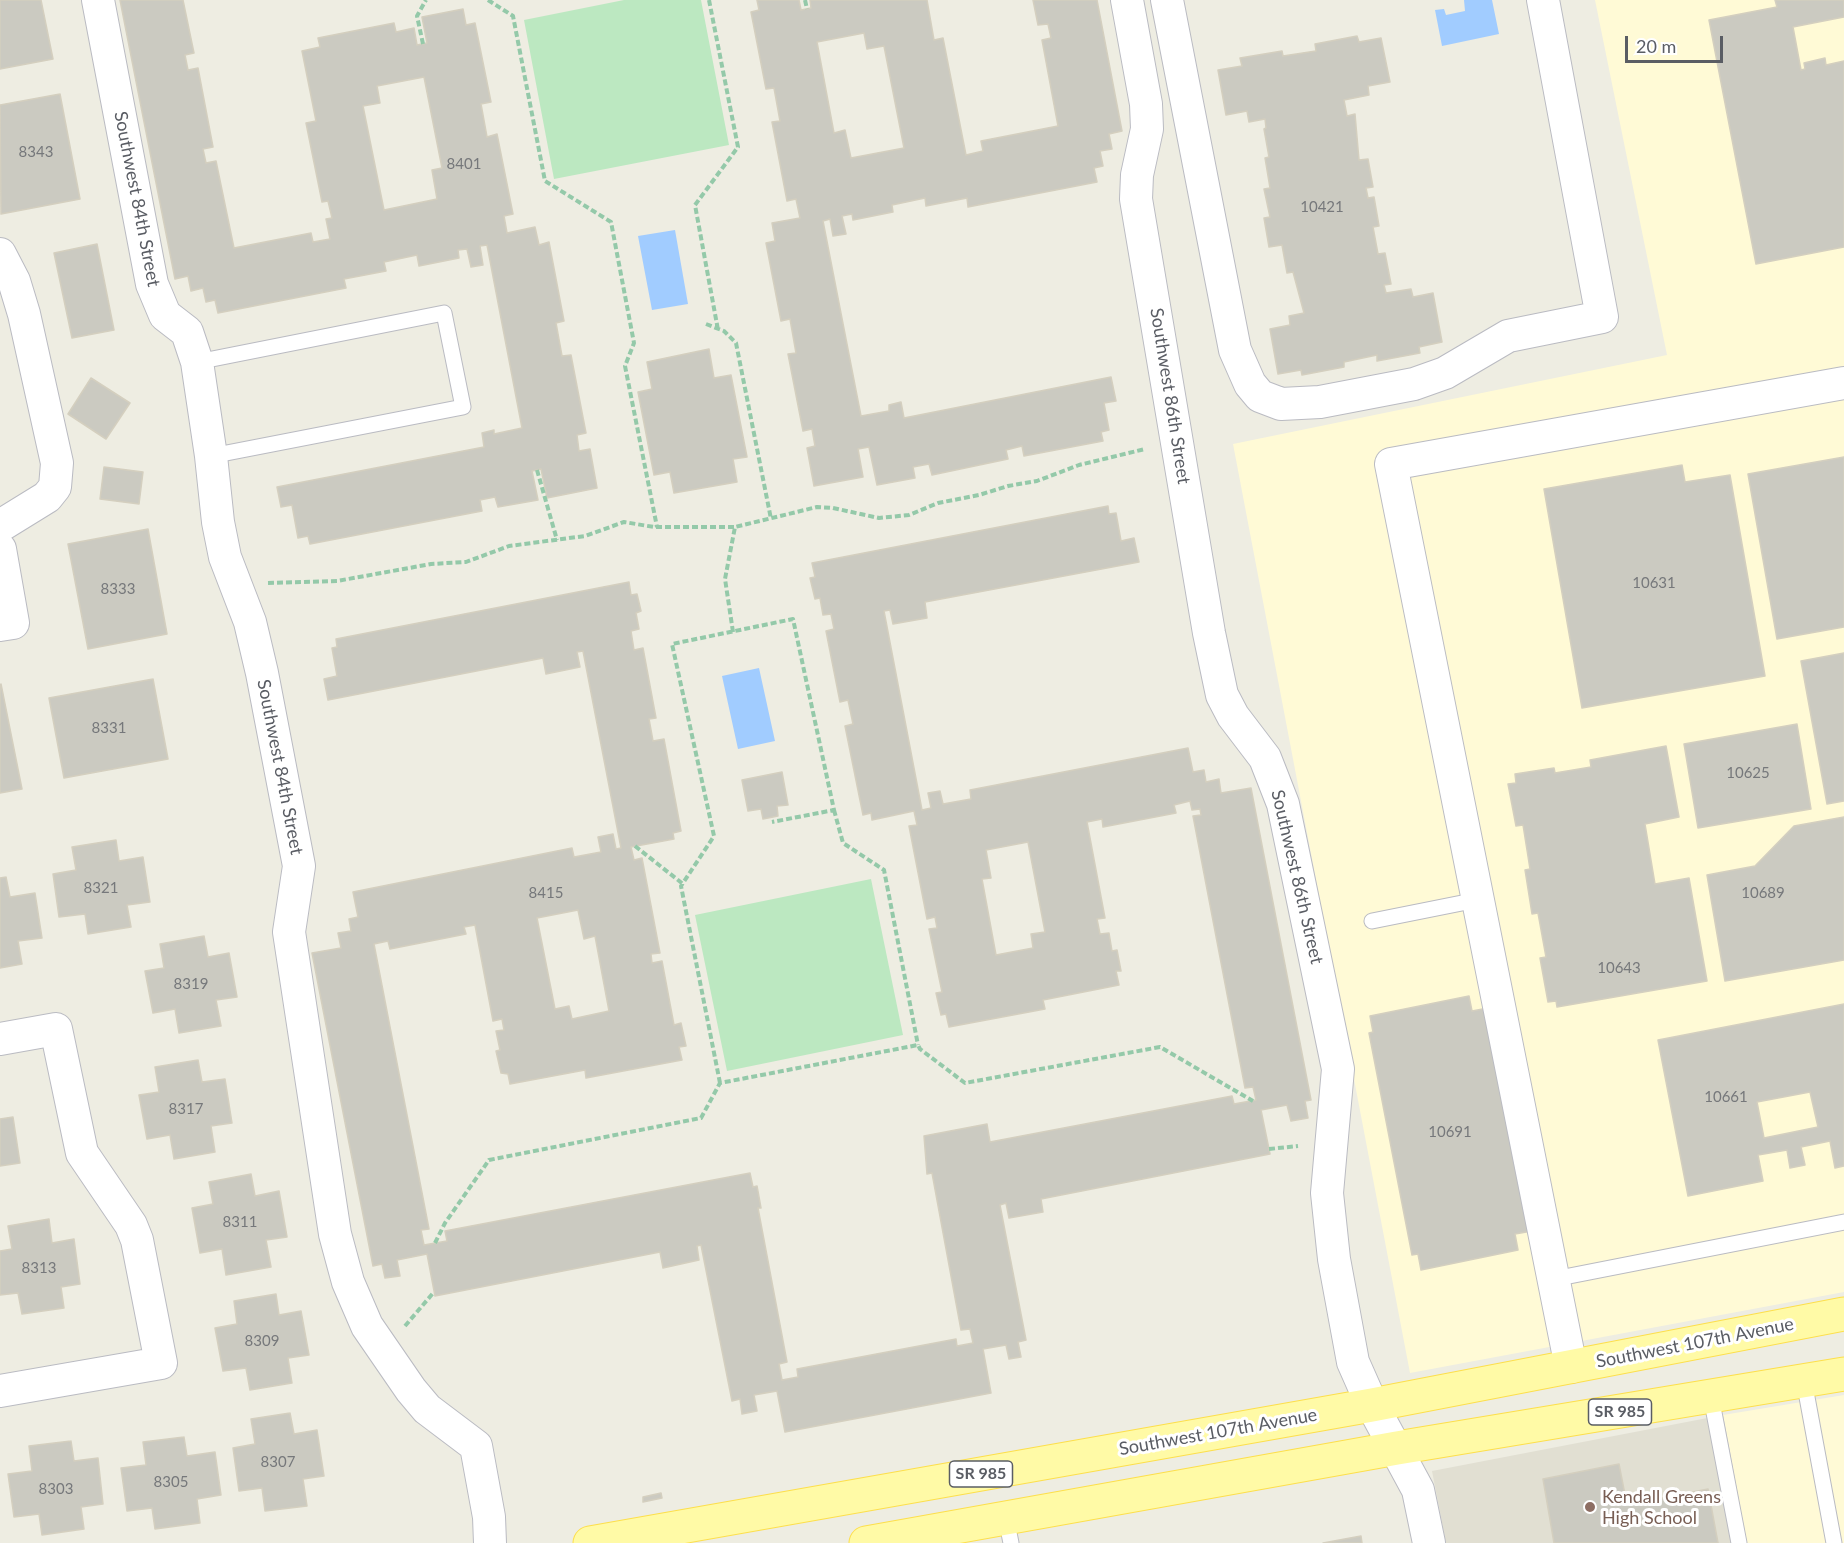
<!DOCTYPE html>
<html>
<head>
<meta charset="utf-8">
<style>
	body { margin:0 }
	#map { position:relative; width:1844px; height:1543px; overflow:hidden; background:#eeede2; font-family:Lato,sans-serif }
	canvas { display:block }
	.scale { position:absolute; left:1625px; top:36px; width:98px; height:27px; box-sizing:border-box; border:3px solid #5a5d64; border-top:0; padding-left:8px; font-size:18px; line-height:21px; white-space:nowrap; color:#5a5d64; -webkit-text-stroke:4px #fff; paint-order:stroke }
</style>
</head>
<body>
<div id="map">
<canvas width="1844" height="1543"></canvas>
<div class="scale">20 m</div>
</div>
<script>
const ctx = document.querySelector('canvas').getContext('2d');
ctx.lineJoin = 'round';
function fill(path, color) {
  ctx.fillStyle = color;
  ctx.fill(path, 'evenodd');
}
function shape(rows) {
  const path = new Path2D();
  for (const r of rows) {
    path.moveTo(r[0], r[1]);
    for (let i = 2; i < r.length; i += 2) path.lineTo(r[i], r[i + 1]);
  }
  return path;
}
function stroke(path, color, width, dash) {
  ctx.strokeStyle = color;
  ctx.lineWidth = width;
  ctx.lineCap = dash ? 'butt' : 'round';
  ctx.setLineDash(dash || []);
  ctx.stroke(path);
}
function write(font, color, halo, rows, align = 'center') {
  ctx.font = font + ' Lato,sans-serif';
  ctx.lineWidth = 6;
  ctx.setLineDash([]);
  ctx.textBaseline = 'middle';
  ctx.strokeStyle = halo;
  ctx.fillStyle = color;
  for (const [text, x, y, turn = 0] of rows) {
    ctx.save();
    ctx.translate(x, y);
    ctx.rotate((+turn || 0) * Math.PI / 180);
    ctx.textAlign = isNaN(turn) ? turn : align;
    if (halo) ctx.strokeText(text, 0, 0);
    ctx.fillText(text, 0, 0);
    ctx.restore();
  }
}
fill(shape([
	[1595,0,1844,0,1844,1292,1410,1373,1233,444,1667,355],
	[1844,1395,1844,1543,1747,1543,1723,1415]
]), '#fffad6');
fill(shape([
	[1723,1415,1747,1543,1446,1543,1432,1471]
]), '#e1dfd2');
fill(shape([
	[624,0,701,0,729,145,554,179,524,20],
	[871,879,903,1035,727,1071,695,915]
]), '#bce8c1');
fill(shape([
	[1464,0,1492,0,1499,34,1442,46,1435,10,1444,9,1446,15,1465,11],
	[675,230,688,304,652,310,638,236],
	[759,668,775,741,738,749,722,676]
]), '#a1ccff');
const building = shape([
	[0,0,41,0,53,59,0,69,0,0],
	[120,0,183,0,194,53,185,55,188,70,198,68,213,147,203,149,206,163,216,161,234,248,311,233,313,242,330,239,326,219,332,218,328,201,322,202,306,123,316,121,302,51,320,47,318,38,394,23,396,32,414,28,417,45,427,43,422,17,463,9,466,25,475,23,491,102,481,104,487,137,497,134,513,214,504,216,507,233,535,227,539,245,549,242,564,321,556,323,562,356,571,355,586,433,577,435,579,451,590,449,597,488,547,498,541,469,537,470,532,471,538,500,498,507,495,497,480,500,482,511,310,544,308,536,298,538,292,505,281,507,277,487,484,447,482,433,494,430,494,434,522,428,487,245,480,246,483,265,471,267,467,249,458,250,459,258,419,266,417,255,384,262,386,271,344,279,346,288,218,313,215,300,206,302,203,288,191,291,188,276,175,279,120,0],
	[424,77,442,168,432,170,437,199,384,210,363,106,380,103,377,86,424,77],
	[757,0,799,0,801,10,811,8,810,0,927,0,934,40,943,38,966,155,983,151,981,141,1058,126,1042,40,1051,38,1048,24,1038,25,1033,0,1097,0,1122,131,1109,134,1112,149,1100,151,1103,166,1094,168,1097,182,968,207,967,198,926,206,925,198,892,205,893,212,853,220,852,214,842,216,846,234,833,236,830,219,823,221,861,416,889,411,889,405,901,402,904,418,1111,377,1116,401,1104,403,1109,430,1101,432,1103,441,1024,456,1022,446,1006,450,1008,459,932,475,929,464,913,467,915,478,877,485,869,447,858,449,863,477,814,486,807,448,815,446,812,429,803,431,788,354,796,353,790,319,781,321,766,243,775,241,772,223,800,218,796,199,787,201,772,122,780,121,774,88,766,89,751,12,759,10,757,0],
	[864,33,867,49,884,46,904,148,851,158,845,130,834,133,817,42,864,33],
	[1775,0,1844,0,1844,17,1793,27,1801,70,1805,69,1804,63,1825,58,1826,65,1844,61,1844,247,1756,264,1709,20,1777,7,1775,0],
	[1357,36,1359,42,1381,38,1390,82,1368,86,1369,95,1344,100,1347,116,1355,114,1359,160,1368,159,1373,187,1366,188,1368,198,1374,197,1379,226,1373,227,1378,254,1385,253,1391,284,1384,285,1386,293,1411,289,1413,297,1433,293,1442,342,1419,347,1420,353,1377,361,1377,355,1344,362,1344,367,1302,375,1301,370,1278,374,1270,329,1290,325,1289,316,1304,313,1293,272,1287,273,1282,245,1269,247,1264,218,1270,217,1264,189,1270,188,1265,158,1269,157,1264,129,1266,128,1265,119,1249,122,1247,111,1226,115,1218,70,1242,66,1240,58,1282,51,1283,56,1316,51,1315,44,1357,36],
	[60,94,80,199,1,214,0,105,60,94],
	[97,244,114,330,72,338,54,253,97,244],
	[709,349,714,378,731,375,747,457,733,459,737,482,674,493,670,472,654,475,638,392,652,389,647,362,709,349],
	[91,378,130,403,106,439,68,414,91,378],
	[1844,457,1844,627,1777,639,1748,474,1844,457],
	[1682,465,1685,482,1730,475,1765,676,1582,708,1544,489,1682,465],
	[104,467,143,472,139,504,100,499,104,467],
	[1108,506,1109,514,1116,513,1121,541,1134,538,1139,562,925,602,927,618,893,624,890,610,884,611,922,810,931,808,928,793,940,791,943,804,971,799,970,790,1188,748,1193,772,1204,770,1206,782,1219,779,1221,793,1251,788,1311,1100,1305,1101,1308,1118,1291,1121,1287,1105,1261,1110,1270,1154,1041,1199,1043,1212,1009,1218,1006,1203,1000,1205,1026,1340,1018,1342,1021,1357,1009,1359,1006,1345,983,1349,991,1393,785,1432,777,1391,754,1395,757,1411,742,1414,740,1399,732,1401,701,1245,697,1246,699,1260,663,1268,660,1252,435,1296,427,1254,397,1260,400,1276,385,1278,382,1264,373,1266,312,953,341,948,338,933,351,931,349,919,358,917,353,892,572,848,574,857,601,852,598,837,613,834,616,849,621,848,583,651,577,652,580,667,546,674,543,658,328,700,324,679,337,676,332,648,337,647,336,639,629,582,631,595,637,594,641,611,636,613,639,629,631,631,634,650,643,648,656,718,649,719,653,741,664,739,681,831,673,833,674,839,631,847,634,860,642,858,660,953,651,954,652,963,662,961,674,1025,681,1023,686,1046,679,1047,682,1060,586,1078,585,1070,510,1084,508,1074,501,1073,496,1051,500,1050,496,1031,504,1030,502,1019,493,1021,475,925,464,927,466,934,390,949,388,941,374,944,429,1229,421,1230,424,1245,447,1241,445,1231,750,1173,753,1187,757,1186,761,1208,758,1208,787,1362,779,1364,782,1380,798,1377,797,1369,956,1339,957,1346,973,1343,970,1329,961,1330,932,1173,927,1174,924,1136,987,1124,990,1142,1232,1096,1234,1104,1256,1100,1253,1087,1245,1088,1193,816,1201,815,1200,809,1192,810,1190,801,1174,805,1176,813,1103,827,1102,819,1087,822,1105,918,1097,919,1100,934,1109,933,1112,951,1117,950,1121,971,1116,971,1119,985,1043,1000,1045,1009,949,1027,946,1014,941,1015,936,993,942,992,929,929,937,928,935,917,927,919,909,826,917,825,914,811,872,820,871,813,863,815,845,726,853,724,848,700,840,702,826,631,834,629,831,614,823,615,820,598,815,599,810,578,815,577,812,563,1108,506],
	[1028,842,1045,932,1031,934,1033,948,996,955,982,879,991,878,986,850,1028,842],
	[578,910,584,939,595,936,609,1011,572,1019,569,1006,555,1009,537,918,578,910],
	[148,529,167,634,88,649,68,544,148,529],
	[1844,653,1844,801,1827,804,1801,661,1844,653],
	[153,679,168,759,64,778,49,698,153,679],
	[1,684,22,789,0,793,0,685,1,684],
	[1797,724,1811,809,1698,828,1684,744,1797,724],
	[1666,746,1679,817,1645,824,1655,884,1689,878,1707,981,1557,1007,1556,1001,1548,1002,1540,958,1546,957,1538,913,1532,914,1525,870,1530,869,1523,825,1516,826,1508,784,1516,783,1515,774,1554,768,1555,773,1591,767,1590,760,1666,746],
	[782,772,788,805,777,806,778,816,763,819,761,809,748,811,742,780,782,772],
	[1844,817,1844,960,1725,981,1707,875,1755,866,1794,826,1844,817],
	[116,840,119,861,143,857,150,902,127,905,131,927,88,934,85,914,59,917,53,874,76,870,72,847,116,840],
	[6,877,10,897,35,893,42,938,18,941,22,964,0,968,0,878,6,877],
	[204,936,208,957,229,953,237,997,216,1000,221,1026,179,1033,175,1009,153,1013,145,971,164,968,160,944,204,936],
	[1469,996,1472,1011,1488,1008,1532,1231,1515,1234,1518,1250,1421,1270,1418,1254,1412,1255,1369,1033,1373,1032,1370,1016,1469,996],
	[1844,1004,1844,1166,1835,1168,1830,1141,1801,1147,1805,1165,1790,1168,1787,1150,1758,1155,1763,1181,1688,1196,1658,1040,1844,1004],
	[1810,1092,1818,1127,1764,1138,1757,1102,1810,1092],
	[198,1060,202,1082,225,1079,232,1123,211,1126,215,1152,174,1159,170,1135,147,1139,139,1095,159,1092,155,1067,198,1060],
	[13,1117,20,1163,0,1166,0,1119,13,1117],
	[251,1174,255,1196,279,1191,287,1237,266,1240,271,1267,226,1275,222,1249,200,1253,192,1208,213,1204,209,1182,251,1174],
	[49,1219,52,1243,74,1239,80,1284,61,1287,64,1308,22,1314,18,1293,0,1295,0,1251,12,1249,8,1226,49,1219],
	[276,1294,279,1315,301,1311,309,1355,288,1358,292,1383,250,1390,246,1368,223,1371,215,1328,237,1324,234,1301,276,1294],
	[290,1413,294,1434,317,1430,324,1476,303,1479,307,1506,265,1511,262,1488,239,1491,233,1448,255,1444,251,1419,290,1413],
	[184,1437,187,1456,215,1452,221,1495,197,1499,200,1523,155,1529,152,1508,127,1511,121,1468,146,1465,143,1442,184,1437],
	[71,1441,74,1461,98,1458,103,1504,81,1507,84,1529,42,1535,39,1514,14,1517,8,1474,32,1471,29,1446,71,1441],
	[1619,1464,1627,1505,1708,1489,1718,1543,1554,1543,1543,1479,1619,1464],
	[661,1493,662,1498,643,1502,643,1497,661,1493],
	[1361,1536,1362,1543,1323,1543,1361,1536]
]);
fill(building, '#cbcac1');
stroke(building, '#d4cfbf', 1.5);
const lane = shape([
	[197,362,444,313,463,407,211,456],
	[1372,921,1477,900],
	[1554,1279,1844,1222],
	[1804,1381,1834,1543],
	[1711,1397,1739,1543],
	[1006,1518,1011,1543]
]);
const street = shape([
	[98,0,152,284,165,315,187,332,197,362,211,456,218,522,225,557,250,622,262,673,299,866,289,932,335,1234,348,1282,367,1326,411,1390,427,1409,476,1446,489,1517,490,1543],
	[1127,0,1146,104,1147,129,1137,175,1136,199,1209,633,1222,695,1233,716,1265,758,1283,804,1338,1069,1327,1193,1334,1259,1353,1362,1372,1405,1418,1490,1429,1543],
	[1167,0,1235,350,1250,384,1260,396,1281,404,1320,402,1414,384,1445,373,1508,336,1602,317,1543,0],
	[0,254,14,281,24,314,57,463,55,487,47,497,0,526],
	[0,549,13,623,0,625],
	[0,1039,56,1029,82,1153,131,1225,137,1240,161,1363,0,1391],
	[1571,1367,1391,464,1844,383]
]);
const primary = shape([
	[590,1543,1372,1405,1844,1314],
	[866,1543,1397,1448,1844,1374]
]);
stroke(lane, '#babbc2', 17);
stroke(street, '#babbc2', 34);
stroke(primary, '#fddf4c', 35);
stroke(shape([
	[488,0,513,16,545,181,611,222,634,343,625,366,657,527],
	[709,0,738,147,695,205,718,330],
	[805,0,807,9],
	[423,44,417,16,426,0],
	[706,324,724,331,736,343,771,519],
	[537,470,557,540],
	[268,583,337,581,431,564,466,562,509,546,585,536,624,522,654,527,735,527],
	[733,632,725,579,735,527,817,507,833,508,879,518,909,515,938,503,979,495,1008,486,1037,481,1079,465,1145,449],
	[834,810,843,843,884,870,918,1045],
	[635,846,683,884],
	[720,1083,681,886,714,836,672,644,793,619,834,810,772,822],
	[1269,1149,1298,1146],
	[435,1243,445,1223,489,1160,701,1118,720,1083,918,1045,920,1049,965,1083,1160,1047,1253,1101],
	[405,1326,434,1292]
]), '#94c9a9', 4, [6, 3]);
stroke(lane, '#fff', 15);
stroke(street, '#fff', 32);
stroke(primary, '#fffaa6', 33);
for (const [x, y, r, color] of [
	[1590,1507,6,"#8d6e63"]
]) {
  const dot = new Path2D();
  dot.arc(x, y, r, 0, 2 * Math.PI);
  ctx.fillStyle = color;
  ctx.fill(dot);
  stroke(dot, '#fff', 2);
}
write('15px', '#76787b', null, [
	["8343",36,152],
	["8401",464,164],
	["10421",1322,207],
	["10631",1654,583],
	["8333",118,589],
	["8331",109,728],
	["10625",1748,773],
	["8321",101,888],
	["8415",546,893],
	["10689",1763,893],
	["10643",1619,968],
	["8319",191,984],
	["10661",1726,1097],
	["8317",186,1109],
	["10691",1450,1132],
	["8311",240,1222],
	["8313",39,1268],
	["8309",262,1341],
	["8307",278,1462],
	["8305",171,1482],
	["8303",56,1489]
]);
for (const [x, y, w] of [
	[1620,1412,63],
	[981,1474,63]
]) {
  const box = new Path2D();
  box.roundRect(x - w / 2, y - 13, w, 26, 4.5);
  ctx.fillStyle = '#fff';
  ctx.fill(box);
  stroke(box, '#5a5d64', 1.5);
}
write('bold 16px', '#5a5d64', null, [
	["SR 985",1620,1412],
	["SR 985",981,1474]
]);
write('18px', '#5a5d64', '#fff', [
	["Southwest 84th Street",137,199,79],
	["Southwest 86th Street",1170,396,81],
	["Southwest 84th Street",280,767,79],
	["Southwest 86th Street",1297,877,77],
	["Southwest 107th Avenue",1695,1343,-11],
	["Southwest 107th Avenue",1218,1432,-10]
]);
write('18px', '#785e54', '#fff', [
	["Kendall Greens",1602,1497],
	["High School",1602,1518]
], 'left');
</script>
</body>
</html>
